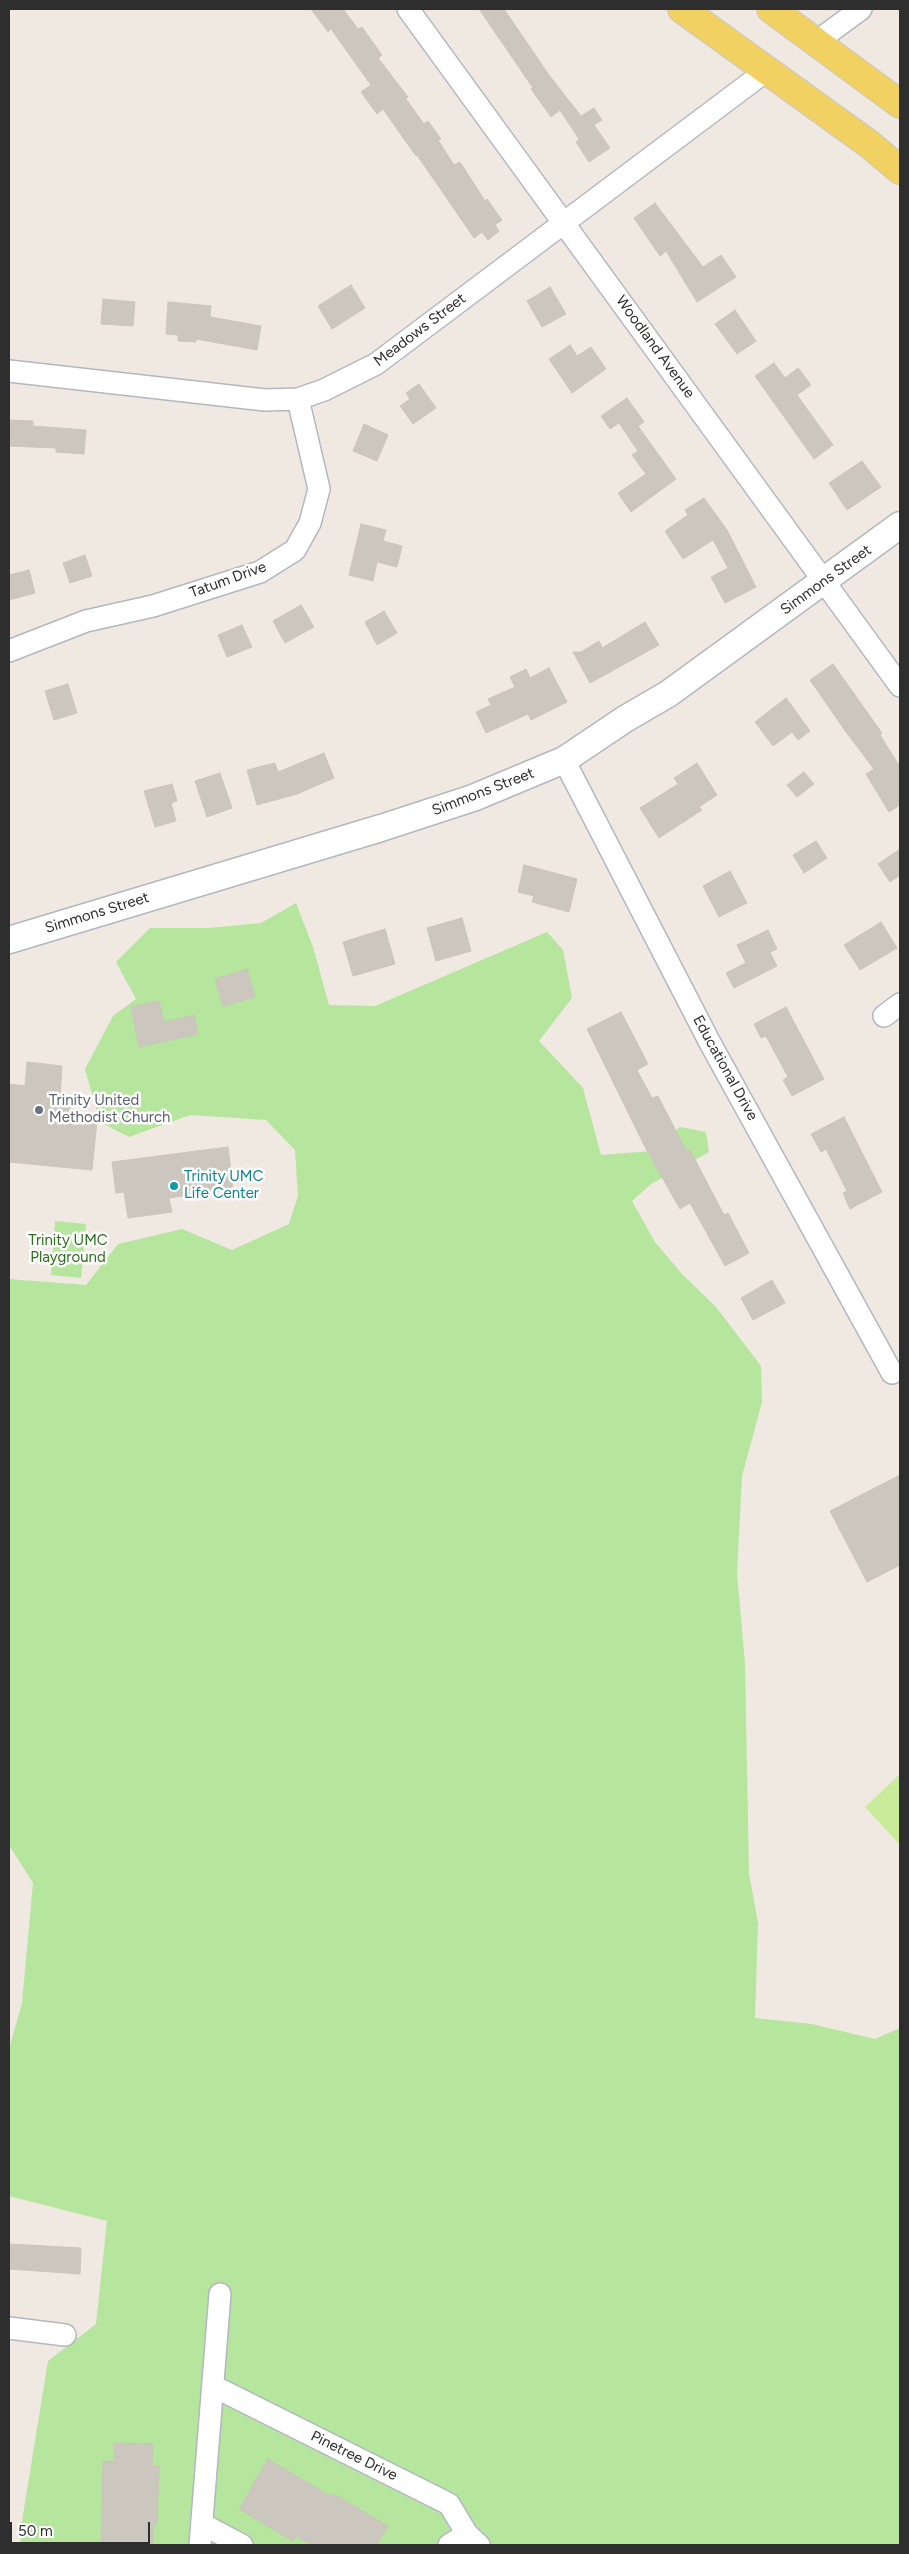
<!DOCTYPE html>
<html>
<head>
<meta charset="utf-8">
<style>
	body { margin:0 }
	#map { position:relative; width:909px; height:2554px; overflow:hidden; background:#efe9e1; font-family:Figtree,sans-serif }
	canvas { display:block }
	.frame { position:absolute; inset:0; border:10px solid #2e2e2e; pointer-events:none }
	.scale { position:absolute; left:10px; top:2522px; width:140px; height:22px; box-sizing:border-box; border:2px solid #2e2e2e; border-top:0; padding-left:6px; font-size:15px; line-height:18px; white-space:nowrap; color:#2e2e2e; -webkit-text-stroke:4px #fff; paint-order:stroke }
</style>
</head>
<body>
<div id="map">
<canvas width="909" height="2554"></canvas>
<div class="frame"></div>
<div class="scale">50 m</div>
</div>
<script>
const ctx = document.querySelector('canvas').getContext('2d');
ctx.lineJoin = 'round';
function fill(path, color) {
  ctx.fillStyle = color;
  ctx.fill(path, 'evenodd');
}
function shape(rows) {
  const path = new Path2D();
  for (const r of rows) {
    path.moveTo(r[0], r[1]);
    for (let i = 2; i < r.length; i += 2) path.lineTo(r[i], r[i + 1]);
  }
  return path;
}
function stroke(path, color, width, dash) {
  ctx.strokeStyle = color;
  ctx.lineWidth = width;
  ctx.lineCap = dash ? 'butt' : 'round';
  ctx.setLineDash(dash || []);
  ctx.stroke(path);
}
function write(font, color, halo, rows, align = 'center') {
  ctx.font = font + ' Figtree,sans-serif';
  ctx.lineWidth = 5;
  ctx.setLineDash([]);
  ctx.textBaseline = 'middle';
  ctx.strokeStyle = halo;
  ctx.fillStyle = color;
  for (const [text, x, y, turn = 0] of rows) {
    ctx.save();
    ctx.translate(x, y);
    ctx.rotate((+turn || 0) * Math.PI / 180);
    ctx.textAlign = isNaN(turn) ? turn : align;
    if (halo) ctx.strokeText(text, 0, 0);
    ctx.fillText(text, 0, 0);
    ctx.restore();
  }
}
fill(shape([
	[296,903,313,947,329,1005,375,1006,547,932,563,950,572,998,539,1041,583,1088,601,1155,652,1151,680,1127,706,1132,709,1152,651,1184,632,1201,655,1242,682,1274,716,1307,761,1366,762,1402,742,1476,737,1573,745,1663,749,1873,758,1923,755,2018,812,2024,875,2039,900,2028,900,2545,21,2545,20,2533,48,2361,96,2324,107,2221,9,2196,9,2049,22,2003,33,1883,9,1845,9,1279,86,1285,118,1244,182,1229,232,1250,289,1224,298,1196,295,1150,266,1120,190,1115,129,1137,100,1122,85,1069,113,1016,136,999,116,962,150,928,208,928,261,923],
	[55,1221,86,1224,81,1278,51,1275]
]), '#b6e59e');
fill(shape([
	[900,1774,900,1845,865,1807]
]), '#c9ec9a');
const building = shape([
	[311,9,343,9,358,29,362,27,382,55,378,58,408,97,406,99,424,124,428,121,441,139,438,140,454,165,460,162,485,201,487,199,502,220,495,225,499,231,488,240,482,232,474,238,417,155,416,156,383,109,377,114,361,92,371,85,331,29,328,32,311,9],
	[479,9,504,9,549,75,581,116,594,108,602,120,594,125,610,148,589,162,576,142,579,139,560,110,551,117,531,89,533,88,479,9],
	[655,203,703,267,721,255,736,277,697,302,666,251,660,256,634,218,655,203],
	[351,285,365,308,332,329,318,306,351,285],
	[550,287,566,314,542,327,527,301,550,287],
	[103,299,135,302,133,326,101,324,103,299],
	[168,302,211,306,210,317,261,326,257,350,196,339,196,342,178,341,178,335,166,334,168,302],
	[735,310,756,341,737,354,715,324,735,310],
	[570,345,577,356,591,347,606,369,572,393,549,359,570,345],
	[774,363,785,378,798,368,811,385,797,395,833,445,814,459,755,376,774,363],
	[419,384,436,408,413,424,400,406,410,399,406,393,419,384],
	[627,398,644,422,638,426,676,479,631,512,618,493,646,474,632,455,638,451,619,423,610,429,601,416,627,398],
	[9,420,33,421,33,426,86,430,84,454,56,452,56,448,9,446,9,420],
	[364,424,388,435,377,461,353,451,364,424],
	[862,461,881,487,847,510,829,483,862,461],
	[704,498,727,530,756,587,725,603,711,577,728,568,713,540,683,559,665,531,688,515,685,510,704,498],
	[361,524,386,530,383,541,402,546,397,567,377,562,373,581,349,575,361,524],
	[85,555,92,576,70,583,63,563,85,555],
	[29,570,35,593,9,600,9,575,29,570],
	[301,605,314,627,285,643,273,621,301,605],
	[384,611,397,633,377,645,365,622,384,611],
	[645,622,659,645,590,683,573,652,581,652,599,641,602,648,645,622],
	[242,625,252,647,227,657,218,635,242,625],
	[833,664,882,733,880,735,900,767,900,805,889,812,866,774,874,769,846,732,810,680,833,664],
	[549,668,567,702,531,720,528,714,486,733,476,712,491,705,488,699,515,687,510,677,526,669,530,678,549,668],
	[68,684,77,713,54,720,45,691,68,684],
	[786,698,810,731,798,740,792,732,773,746,755,722,786,698],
	[324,753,334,778,297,794,257,805,247,770,275,763,278,772,324,753],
	[697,763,717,795,699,807,702,810,659,838,640,808,678,784,674,778,697,763],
	[804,772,814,784,797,797,787,785,804,772],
	[220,773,232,808,207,817,195,781,220,773],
	[172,784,177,801,171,803,176,821,155,827,144,791,172,784],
	[816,841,827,858,804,873,793,855,816,841],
	[900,849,900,875,890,882,878,864,900,849],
	[524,865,577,879,569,912,532,902,534,896,518,892,524,865],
	[730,871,747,903,719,917,703,886,730,871],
	[462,918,471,951,436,961,427,928,462,918],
	[881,922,897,948,860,970,844,945,881,922],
	[385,929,395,964,353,976,343,942,385,929],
	[768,930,777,949,770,952,777,966,734,988,726,973,746,963,737,945,768,930],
	[247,969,255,997,223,1006,215,979,247,969],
	[159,1001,164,1022,194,1015,198,1034,139,1047,131,1007,159,1001],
	[786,1007,824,1079,792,1096,783,1080,788,1077,766,1036,761,1038,754,1024,786,1007],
	[621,1012,648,1064,637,1070,652,1098,658,1096,687,1152,690,1150,724,1215,728,1213,749,1253,725,1266,690,1203,680,1209,645,1147,587,1029,621,1012],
	[27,1062,62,1066,60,1096,71,1097,69,1118,97,1121,92,1170,9,1162,9,1084,25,1086,27,1062],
	[844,1117,882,1192,850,1209,843,1193,847,1191,826,1149,821,1152,811,1134,844,1117],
	[228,1147,233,1189,169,1198,172,1212,128,1218,124,1192,116,1193,112,1162,228,1147],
	[772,1280,785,1303,753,1320,741,1298,772,1280],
	[900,1475,900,1565,867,1582,830,1511,900,1475],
	[9,2244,81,2248,80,2274,9,2269,9,2244],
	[114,2443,153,2444,152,2466,159,2466,157,2524,153,2524,153,2545,101,2545,103,2461,114,2462,114,2443],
	[268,2459,332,2497,334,2494,388,2526,377,2545,312,2545,296,2536,293,2541,239,2509,268,2459]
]);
fill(building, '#cbc7bf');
stroke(building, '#cbc5ba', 1);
const minor = shape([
	[408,9,900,686],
	[816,42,861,9],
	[9,371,265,400,298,399,324,390,376,364,766,71],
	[9,651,86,621,153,606,260,572,295,550,310,523,319,489,298,399],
	[564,760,709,1041,892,1373],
	[884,1016,900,1004],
	[9,2328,65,2335],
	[213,2386,449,2504,467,2534,479,2545],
	[202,2524,242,2545],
	[200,2545,220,2294],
	[449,2545,467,2534]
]);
const tertiary = shape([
	[9,940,381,828,473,798,564,760,625,719,668,694,900,525]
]);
const primary = shape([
	[682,9,869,144,900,170],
	[771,9,900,104]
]);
stroke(minor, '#b4b7c1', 24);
stroke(tertiary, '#b4b7c1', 29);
stroke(primary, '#c9c9c9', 30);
stroke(minor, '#fff', 21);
stroke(tertiary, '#fff', 26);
stroke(primary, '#f2d163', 28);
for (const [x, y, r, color] of [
	[39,1110,5,"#6b7280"],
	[174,1186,5,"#0f9aa8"]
]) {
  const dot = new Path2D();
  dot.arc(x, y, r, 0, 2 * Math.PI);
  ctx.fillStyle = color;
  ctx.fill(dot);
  stroke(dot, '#fff', 2);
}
write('15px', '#2e2e2e', '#fff', [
	["Meadows Street",420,330,-37],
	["Woodland Avenue",655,347,54],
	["Tatum Drive",228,580,-20],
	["Simmons Street",826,580,-36],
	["Simmons Street",483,792,-21],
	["Simmons Street",97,913,-17],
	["Educational Drive",725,1068,61],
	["Pinetree Drive",354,2456,26]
]);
write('15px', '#5b616d', '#fff', [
	["Trinity United",49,1101],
	["Methodist Church",49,1118]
], 'left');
write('15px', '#0d838f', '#fff', [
	["Trinity UMC",184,1177],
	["Life Center",184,1194]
], 'left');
write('15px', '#2c6e1b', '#fff', [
	["Trinity UMC",68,1241],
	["Playground",68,1258]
]);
</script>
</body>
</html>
